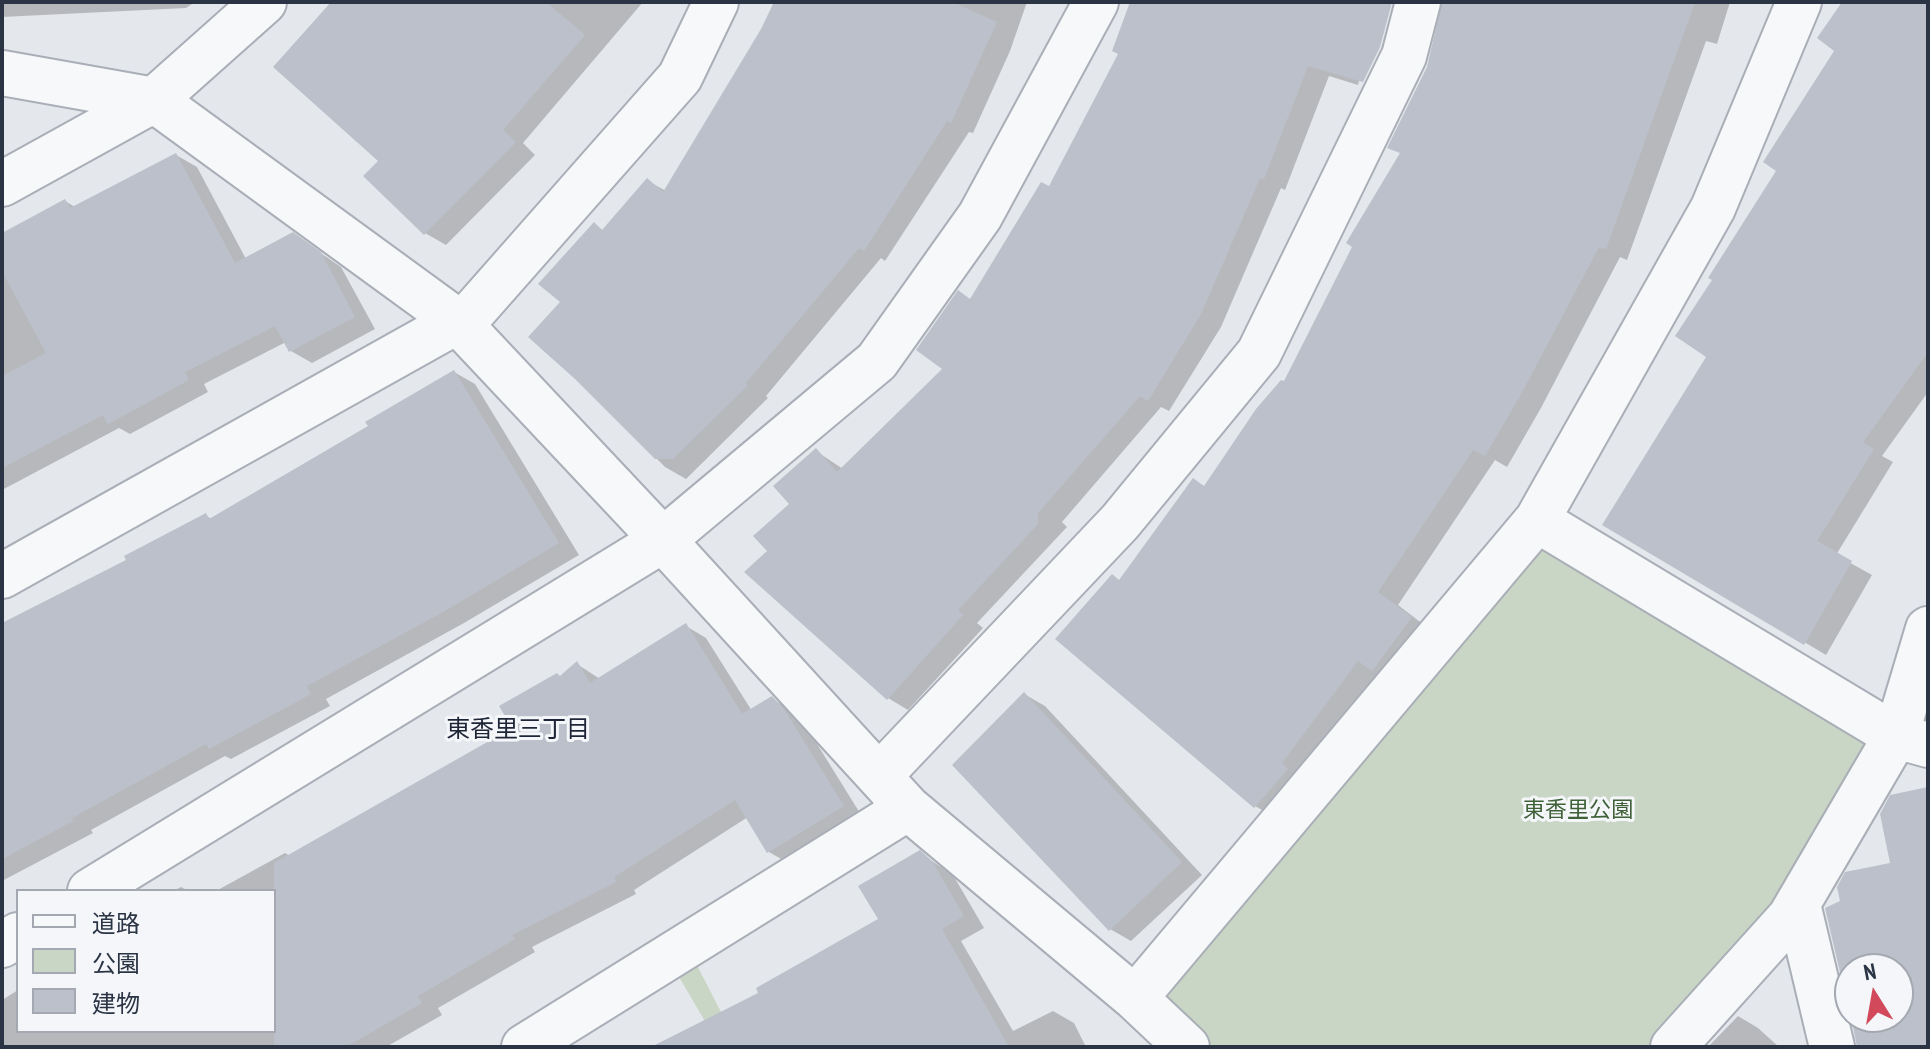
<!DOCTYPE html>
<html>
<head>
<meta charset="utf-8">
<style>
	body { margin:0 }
	#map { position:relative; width:1930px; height:1049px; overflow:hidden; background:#e4e7ec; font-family:"PT Sans Narrow","Noto Sans JP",sans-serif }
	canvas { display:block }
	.frame { position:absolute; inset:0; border:4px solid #2b3445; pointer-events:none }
	.legend { position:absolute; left:16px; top:889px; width:260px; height:144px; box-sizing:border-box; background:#f4f6f9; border:2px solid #a4a8b1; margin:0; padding:10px 14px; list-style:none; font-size:24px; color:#2b3445 }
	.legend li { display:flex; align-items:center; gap:16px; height:40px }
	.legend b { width:40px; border:2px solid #a4a8b1 }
	.north { position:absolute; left:1834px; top:953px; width:80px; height:80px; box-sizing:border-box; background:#f4f6f9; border:2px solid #a4a8b1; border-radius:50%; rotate:349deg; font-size:22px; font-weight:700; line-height:32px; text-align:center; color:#2b3445 }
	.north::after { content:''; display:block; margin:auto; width:28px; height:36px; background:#d1495b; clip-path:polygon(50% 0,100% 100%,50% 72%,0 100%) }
</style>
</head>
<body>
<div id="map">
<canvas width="1930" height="1049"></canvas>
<div class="frame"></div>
<ul class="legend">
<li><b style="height:10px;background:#f7f8fa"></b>道路</li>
<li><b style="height:22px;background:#c9d6c5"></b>公園</li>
<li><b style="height:22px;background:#bbc0ca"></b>建物</li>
</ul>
<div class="north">N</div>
</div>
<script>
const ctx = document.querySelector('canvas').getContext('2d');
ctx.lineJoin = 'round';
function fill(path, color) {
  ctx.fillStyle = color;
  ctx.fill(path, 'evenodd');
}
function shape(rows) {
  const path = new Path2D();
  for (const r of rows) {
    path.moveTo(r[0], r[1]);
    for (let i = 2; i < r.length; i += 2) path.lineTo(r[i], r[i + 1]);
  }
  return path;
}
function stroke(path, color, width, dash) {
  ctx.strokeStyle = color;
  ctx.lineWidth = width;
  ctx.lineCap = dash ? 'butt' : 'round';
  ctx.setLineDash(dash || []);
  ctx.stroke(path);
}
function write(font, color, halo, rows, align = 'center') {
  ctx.font = font + ' "PT Sans Narrow","Noto Sans JP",sans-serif';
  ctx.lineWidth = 6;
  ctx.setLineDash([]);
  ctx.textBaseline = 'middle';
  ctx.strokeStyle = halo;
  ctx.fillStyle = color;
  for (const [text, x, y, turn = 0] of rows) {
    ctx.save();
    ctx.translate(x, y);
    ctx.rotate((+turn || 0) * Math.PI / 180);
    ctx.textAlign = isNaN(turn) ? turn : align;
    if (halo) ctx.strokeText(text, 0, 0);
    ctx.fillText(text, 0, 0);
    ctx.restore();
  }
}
fill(shape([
	[1537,520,1896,736,1798,904,1658,1047,1188,1047,1135,998],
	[687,946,739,1047,720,1047,668,958]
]), '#c9d6c5');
fill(shape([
	[2,2,195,2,186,8,2,17],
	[333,2,643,2,523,143,535,155,446,245,425,233,380,161],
	[776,2,1027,2,1010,51,973,133,969,132,885,261,881,258,766,396,768,398,686,479,665,467,577,378,562,302,594,225,604,231,648,181,666,191,762,30],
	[1132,2,1381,2,1358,85,1329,76,1285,190,1281,188,1221,327,1169,411,1161,407,1062,522,1067,527,977,623,983,628,908,710,888,698,770,551,816,451,843,469,945,368,971,300,1050,189,1120,54],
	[1447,2,1730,2,1717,44,1706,41,1627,260,1620,257,1541,408,1507,467,1495,460,1398,605,1432,631,1394,682,1379,673,1302,776,1276,818,1255,806,1120,581,1205,488,1285,384,1402,153],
	[1844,2,1928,2,1928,392,1882,456,1893,462,1836,555,1872,575,1826,655,1605,524,1709,356,1715,280,1779,170,1837,50],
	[176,155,197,167,246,259,293,234,341,267,375,329,312,363,291,351,286,342,204,384,208,392,130,434,119,428,2,490,2,235,65,201,75,207],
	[454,372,475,384,579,555,464,623,326,699,330,706,231,759,225,756,91,830,93,833,2,881,2,625,129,560,206,516,212,519,371,426],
	[686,626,706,638,752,711,772,699,793,711,804,723,863,818,790,864,769,852,748,817,634,890,636,894,532,947,535,952,438,1008,442,1015,386,1047,2,1047,2,1000,18,990,18,1031,274,1031,274,891,216,891,285,853,290,856,515,728,577,664,600,679],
	[1024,694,1045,706,1202,875,1131,941,1110,929],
	[920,853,953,875,984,928,961,941,1013,1031,1053,1011,1074,1023,1086,1047,656,1047,761,993,880,920],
	[181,887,189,891,173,891],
	[1738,1016,1758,1028,1779,1047,1708,1047]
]), '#0003');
fill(shape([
	[331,2,546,2,585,35,503,130,516,142,424,235,363,176,378,161,273,67],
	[774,2,952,2,997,22,951,123,947,121,864,251,859,248,746,383,748,385,673,459,655,459,575,379,528,337,560,302,538,284,594,222,602,230,647,178,663,192,761,29],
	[1130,2,1392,2,1380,47,1363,82,1308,66,1264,179,1260,178,1201,314,1148,401,1140,396,1038,513,1038,524,958,610,963,615,887,700,744,572,767,551,753,536,789,504,773,486,816,448,837,472,942,369,916,350,958,290,970,299,1041,182,1049,186,1118,54,1112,51],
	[1442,2,1695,2,1606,249,1599,247,1520,396,1485,456,1473,450,1378,592,1412,617,1372,671,1358,661,1282,763,1288,769,1254,808,1055,639,1112,574,1119,580,1193,478,1204,486,1256,409,1281,380,1284,381,1352,247,1346,243,1400,153,1387,148,1427,67],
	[1842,2,1928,2,1928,352,1863,442,1874,449,1817,541,1852,561,1804,645,1602,525,1706,357,1675,336,1712,280,1708,278,1776,171,1763,162,1834,51,1817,38],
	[176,153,235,263,293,232,321,252,355,317,289,352,275,326,185,372,189,380,108,424,103,415,2,468,2,376,46,353,2,271,2,233,65,199,70,208],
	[454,370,559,543,443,612,307,686,311,694,209,749,206,744,72,818,73,821,2,859,2,623,126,560,124,556,206,513,209,519,368,426,365,422],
	[686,623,742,714,772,696,784,709,844,806,767,853,735,800,614,877,616,882,512,935,515,939,418,996,422,1003,346,1047,274,1047,274,863,512,728,499,706,557,673,560,676,577,661,590,683],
	[1024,692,1182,862,1109,931,952,765],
	[1928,787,1928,1047,1857,1047,1851,1017,1898,1017,1898,969,1850,969,1850,1015,1825,908,1840,901,1837,887,1845,872,1890,863,1880,814,1890,795],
	[920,850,932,861,964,916,942,929,1009,1047,651,1047,758,993,756,988,878,919,858,886]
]), '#bbc0ca');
const minor = shape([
	[1799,2,1713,208,1537,520,1896,736,1928,745],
	[2,73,154,100,457,321,663,540,908,808],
	[2,184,154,100,264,2],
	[2,576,472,313,680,77,716,2],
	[879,776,1120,522,1259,353,1404,56,1418,2],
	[90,891,663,540,877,361,980,216,1096,2],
	[1798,904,1832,1047],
	[2,945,18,935],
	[1135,998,1537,520],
	[524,1047,908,808,1135,998,1187,1047],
	[1673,1047,1790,917,1896,736,1928,629]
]);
stroke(minor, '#a9aeb7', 48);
stroke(minor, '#f7f8fa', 44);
write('22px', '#3f6138', '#f4f6f9', [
	["東香里公園",1578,811]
]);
write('24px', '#1d2536', '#f4f6f9', [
	["東香里三丁目",518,730]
]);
</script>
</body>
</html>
